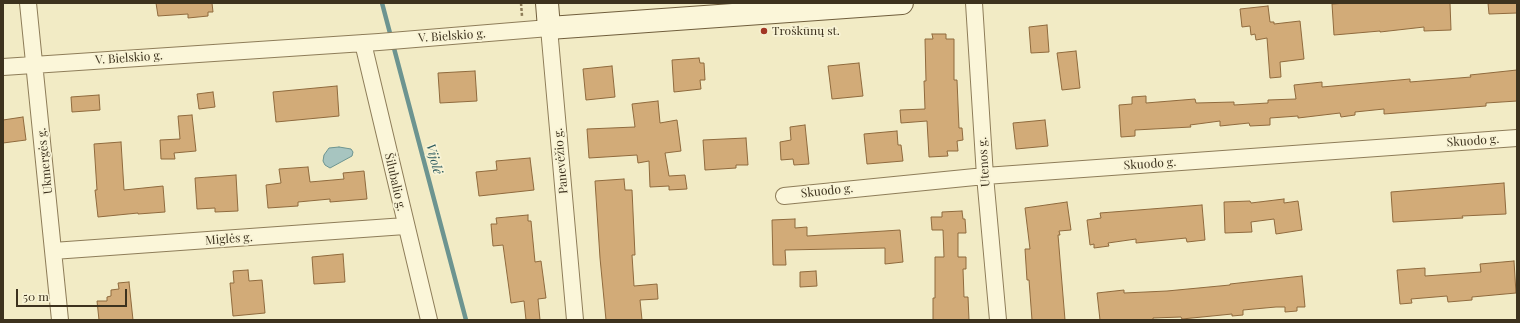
<!DOCTYPE html>
<html>
<head>
<meta charset="utf-8">
<style>
	body { margin:0 }
	#map { position:relative; width:1520px; height:323px; overflow:hidden; background:#f2ebc5; font-family:"Playfair Display",serif }
	canvas { display:block }
	.frame { position:absolute; inset:0; border:4px solid #3d321e; pointer-events:none }
	.scale { position:absolute; left:16px; top:289px; width:111px; height:18px; box-sizing:border-box; border:2px solid #3d321e; border-top:0; padding-left:5px; font-size:12px; line-height:14px; white-space:nowrap; color:#3d321e; -webkit-text-stroke:3px #f8f3d5; paint-order:stroke }
</style>
</head>
<body>
<div id="map">
<canvas width="1520" height="323"></canvas>
<div class="frame"></div>
<div class="scale">50 m</div>
</div>
<script>
const ctx = document.querySelector('canvas').getContext('2d');
ctx.lineJoin = 'round';
function fill(path, color) {
  ctx.fillStyle = color;
  ctx.fill(path, 'evenodd');
}
function shape(rows) {
  const path = new Path2D();
  for (const r of rows) {
    path.moveTo(r[0], r[1]);
    for (let i = 2; i < r.length; i += 2) path.lineTo(r[i], r[i + 1]);
  }
  return path;
}
function stroke(path, color, width, dash) {
  ctx.strokeStyle = color;
  ctx.lineWidth = width;
  ctx.lineCap = dash ? 'butt' : 'round';
  ctx.setLineDash(dash || []);
  ctx.stroke(path);
}
function write(font, color, halo, rows, align = 'center') {
  ctx.font = font + ' "Playfair Display",serif';
  ctx.lineWidth = 3.5;
  ctx.setLineDash([]);
  ctx.textBaseline = 'middle';
  ctx.strokeStyle = halo;
  ctx.fillStyle = color;
  for (const [text, x, y, turn = 0] of rows) {
    ctx.save();
    ctx.translate(x, y);
    ctx.rotate((+turn || 0) * Math.PI / 180);
    ctx.textAlign = isNaN(turn) ? turn : align;
    if (halo) ctx.strokeText(text, 0, 0);
    ctx.fillText(text, 0, 0);
    ctx.restore();
  }
}
const water = shape([
	[339,147,351,149,353,152,352,156,330,168,325,165,323,161,324,155,329,148,339,147]
]);
fill(water, '#a7c5c0');
stroke(water, '#6c9490', 1);
stroke(shape([
	[382,3,466,320]
]), '#6c9490', 4.5);
const building = shape([
	[156,3,212,3,213,12,208,12,208,16,188,18,188,14,158,16,156,3],
	[1347,3,1450,3,1451,30,1424,31,1424,27,1380,32,1380,31,1334,35,1332,4,1347,3],
	[1488,3,1517,3,1517,13,1489,14,1488,3],
	[1268,6,1270,22,1274,22,1274,24,1300,21,1304,59,1280,62,1281,77,1270,78,1267,38,1256,40,1255,34,1251,35,1250,26,1242,27,1240,9,1268,6],
	[1047,25,1049,52,1031,53,1029,27,1047,25],
	[932,34,946,34,946,39,954,39,954,80,957,80,959,128,962,128,963,140,957,141,958,151,947,151,948,156,929,157,927,121,901,123,900,110,925,109,924,81,926,81,925,39,933,39,932,34],
	[1076,51,1080,88,1062,90,1057,53,1076,51],
	[699,58,700,63,704,63,705,80,700,80,701,89,674,92,672,60,699,58],
	[859,63,863,96,832,99,828,66,859,63],
	[612,66,615,97,586,100,583,69,612,66],
	[1517,70,1517,101,1486,103,1486,106,1384,114,1384,109,1355,112,1355,115,1341,117,1340,113,1298,118,1298,116,1270,118,1270,125,1250,126,1249,123,1220,126,1220,121,1190,125,1191,127,1135,130,1135,136,1121,137,1119,105,1132,104,1132,97,1146,96,1146,103,1195,99,1196,103,1234,102,1234,105,1268,103,1268,100,1296,99,1294,85,1322,82,1322,87,1410,79,1410,82,1471,77,1470,75,1517,70],
	[475,71,477,101,440,103,438,73,475,71],
	[337,86,339,116,276,122,273,92,337,86],
	[213,92,215,107,199,109,197,94,213,92],
	[99,95,100,110,72,112,71,97,99,95],
	[658,101,660,123,677,120,681,151,665,153,669,176,685,175,687,189,669,190,669,186,650,187,649,161,638,163,637,155,589,158,587,129,635,127,632,104,658,101],
	[192,115,196,151,174,153,175,159,161,159,160,140,180,139,178,116,192,115],
	[23,117,26,140,3,143,3,120,23,117],
	[1045,120,1048,146,1016,149,1013,123,1045,120],
	[805,125,809,164,794,165,793,159,781,160,780,142,791,140,790,127,805,125],
	[897,131,898,145,901,145,903,161,867,164,864,134,897,131],
	[746,138,748,165,736,165,736,168,705,170,703,140,746,138],
	[121,142,124,190,163,186,165,212,138,214,138,213,98,217,95,190,97,190,94,144,121,142],
	[530,158,534,190,479,196,476,172,497,170,496,161,530,158],
	[308,167,310,182,344,179,343,173,364,171,367,199,330,202,330,199,298,202,298,206,268,208,266,185,281,183,279,169,308,167],
	[236,175,238,211,215,212,215,208,197,209,195,178,236,175],
	[624,179,625,190,632,190,635,255,632,255,634,286,657,284,658,299,640,300,642,320,606,320,600,258,595,181,624,179],
	[1504,183,1506,214,1462,216,1463,218,1393,222,1391,192,1504,183],
	[1284,199,1284,203,1298,201,1302,230,1276,234,1274,219,1251,222,1252,232,1225,233,1224,202,1250,201,1251,203,1284,199],
	[1067,202,1071,230,1059,231,1060,235,1058,235,1065,320,1032,320,1029,280,1027,280,1025,249,1030,249,1025,208,1067,202],
	[1202,205,1205,240,1187,242,1186,238,1136,243,1136,239,1108,243,1109,246,1094,248,1094,244,1090,245,1087,220,1101,218,1100,213,1202,205],
	[962,211,963,219,965,219,966,233,958,233,958,257,966,257,966,269,963,269,964,297,968,297,969,320,933,320,933,298,935,298,935,257,944,257,943,230,932,230,931,217,942,217,942,212,962,211],
	[528,215,528,221,531,221,535,262,541,261,546,298,538,299,540,320,526,320,524,301,511,303,503,245,493,246,491,224,497,224,496,218,528,215],
	[795,219,795,228,807,227,807,236,900,230,903,262,885,264,885,248,785,250,786,265,773,265,772,220,795,219],
	[343,254,345,282,314,284,312,257,343,254],
	[1514,261,1516,293,1472,297,1472,300,1448,302,1447,296,1411,299,1412,303,1400,304,1397,270,1425,268,1425,276,1481,272,1480,264,1514,261],
	[248,270,249,281,262,280,265,313,233,316,230,283,234,283,233,271,248,270],
	[816,271,817,286,800,287,800,272,816,271],
	[1302,276,1305,307,1297,307,1297,311,1285,312,1285,307,1276,307,1243,310,1243,315,1232,316,1232,314,1182,319,1181,317,1153,318,1153,320,1100,320,1097,293,1124,290,1124,293,1167,291,1230,285,1230,284,1302,276],
	[129,282,133,320,99,320,97,301,107,301,107,297,111,296,111,290,119,289,118,283,129,282]
]);
fill(building, '#d2ab78');
stroke(building, '#8f6a3d', 1);
const street = shape([
	[28,3,60,320],
	[974,3,985,176,998,320],
	[363,43,429,320],
	[3,67,379,42,549,28,575,320],
	[784,196,985,176,1517,138],
	[53,251,405,226]
]);
const secondary = shape([
	[547,3,549,28,902,3]
]);
stroke(street, '#8e7d59', 18);
stroke(secondary, '#705e3c', 24);
stroke(shape([
	[521,3,522,16]
]), '#8e7d59', 2.5, [3, 2]);
stroke(street, '#fbf6d9', 16);
stroke(secondary, '#fbf6d9', 22);
for (const [x, y, r, color] of [
	[764,31,4,"#a23624"]
]) {
  const dot = new Path2D();
  dot.arc(x, y, r, 0, 2 * Math.PI);
  ctx.fillStyle = color;
  ctx.fill(dot);
  stroke(dot, '#f8f3d5', 1.5);
}
write('12px', '#3d321e', '#f8f3d5', [
	["Troškūnų st.",772,31]
], 'left');
write('12px', '#3d321e', '#f8f3d5', [
	["V. Bielskio g.",452,36,-4],
	["V. Bielskio g.",129,58,-4],
	["Skuodo g.",1473,141,-4],
	["Ukmergės g.",45,161,-96],
	["Panevėžio g.",561,161,-95],
	["Utenos g.",984,162,-94],
	["Skuodo g.",1150,164,-4],
	["Šilubalio g.",395,182,77],
	["Skuodo g.",827,191,-6],
	["Miglės g.",229,239,-4]
]);
write('italic 13px', '#2c5a5e', '#f8f3d5', [
	["Vijolė",434,159,75]
]);
</script>
</body>
</html>
